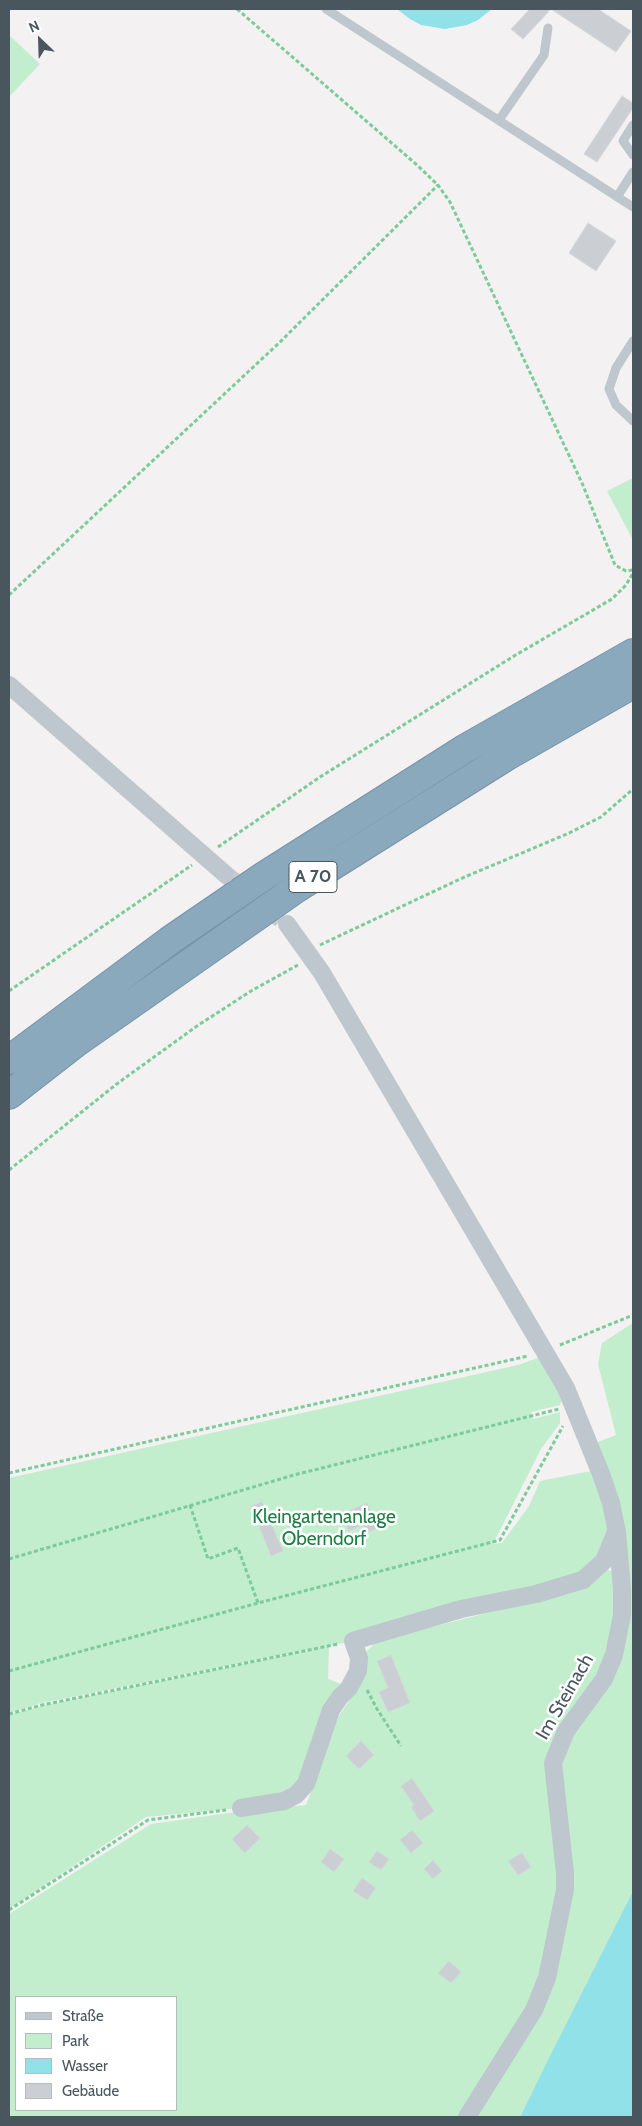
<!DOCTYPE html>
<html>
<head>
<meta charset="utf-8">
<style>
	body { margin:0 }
	#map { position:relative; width:642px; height:2126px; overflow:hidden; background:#f3f1f1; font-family:Cabin,sans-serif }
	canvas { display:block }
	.frame { position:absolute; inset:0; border:10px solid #49565e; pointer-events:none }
	.legend { position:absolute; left:15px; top:1996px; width:162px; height:115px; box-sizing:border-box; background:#fff; border:1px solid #b6bbbf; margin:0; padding:6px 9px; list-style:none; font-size:15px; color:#49565e }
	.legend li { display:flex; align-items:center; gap:10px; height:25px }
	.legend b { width:25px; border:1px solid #b6bbbf }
	.north { position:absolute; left:15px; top:15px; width:50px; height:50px; -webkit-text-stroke:4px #fff; paint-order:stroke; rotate:336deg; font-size:14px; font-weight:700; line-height:20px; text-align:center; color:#49565e }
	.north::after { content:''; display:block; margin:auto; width:18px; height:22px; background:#49565e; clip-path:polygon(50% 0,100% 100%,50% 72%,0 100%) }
</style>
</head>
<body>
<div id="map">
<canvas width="642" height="2126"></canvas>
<div class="frame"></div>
<ul class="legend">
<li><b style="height:6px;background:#bdc7cd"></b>Straße</li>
<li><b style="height:14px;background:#c2eece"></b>Park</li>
<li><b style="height:14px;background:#91e1e9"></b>Wasser</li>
<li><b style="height:14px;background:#cbcfd3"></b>Gebäude</li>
</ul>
<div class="north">N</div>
</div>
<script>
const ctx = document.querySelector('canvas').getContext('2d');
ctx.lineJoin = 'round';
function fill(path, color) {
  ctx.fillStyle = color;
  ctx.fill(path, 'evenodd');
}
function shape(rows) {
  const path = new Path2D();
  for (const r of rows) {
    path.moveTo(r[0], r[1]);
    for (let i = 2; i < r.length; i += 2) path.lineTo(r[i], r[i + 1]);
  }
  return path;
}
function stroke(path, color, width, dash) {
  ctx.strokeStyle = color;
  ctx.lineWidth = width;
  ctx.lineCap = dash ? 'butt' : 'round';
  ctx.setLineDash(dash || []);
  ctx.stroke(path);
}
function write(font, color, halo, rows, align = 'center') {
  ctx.font = font + ' Cabin,sans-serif';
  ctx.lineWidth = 5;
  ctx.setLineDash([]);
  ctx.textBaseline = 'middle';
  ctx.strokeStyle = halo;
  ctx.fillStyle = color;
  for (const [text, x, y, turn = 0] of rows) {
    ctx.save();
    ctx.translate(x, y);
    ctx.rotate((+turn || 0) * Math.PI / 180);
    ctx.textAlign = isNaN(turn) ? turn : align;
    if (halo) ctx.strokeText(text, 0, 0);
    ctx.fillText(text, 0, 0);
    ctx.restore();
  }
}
fill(shape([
	[9,35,40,64,9,97],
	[633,478,633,540,607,491],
	[633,1323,633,1891,520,2117,468,2117,520,2034,559,1926,553,1764,619,1636,598,1442,616,1435,598,1364,602,1343],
	[540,1357,554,1378,562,1400,560,1405,531,1412,533,1419,560,1412,560,1423,541,1449,493,1544,502,1543,529,1506,540,1481,591,1471,598,1473,613,1533,600,1556,580,1574,353,1641,41,1703,9,1713,9,1478,518,1365],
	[607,1569,617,1574,612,1653,555,1748,561,1875,544,1978,466,2117,9,2117,9,1914,151,1824,243,1811,306,1805,338,1717,360,1686,367,1651,377,1641,495,1611],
	[16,1997,176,1997,176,2110,16,2110],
	[329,1646,328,1679,349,1687,306,1784,241,1808,146,1817,9,1909,9,1715,42,1706]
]), '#c2eece');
fill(shape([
	[397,9,492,9,478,20,467,25,445,29,421,25,410,19],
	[633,1891,633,2117,520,2117,547,2062]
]), '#91e1e9');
const building = shape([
	[530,9,598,9,631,31,616,52,551,9,523,39,511,29,530,9],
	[622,96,633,103,633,108,597,162,584,154,622,96],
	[588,223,616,241,596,271,569,253,588,223],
	[262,1502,283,1551,271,1556,251,1506,262,1502],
	[367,1503,378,1528,366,1533,363,1525,349,1531,341,1514,367,1503],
	[391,1655,410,1703,388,1712,379,1692,388,1688,377,1661,391,1655],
	[361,1741,374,1755,359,1769,346,1756,361,1741],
	[412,1778,434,1811,420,1821,411,1807,414,1805,401,1786,412,1778],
	[247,1825,260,1838,245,1853,232,1839,247,1825],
	[412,1830,423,1843,411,1853,400,1840,412,1830],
	[330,1849,344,1859,334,1872,321,1862,330,1849],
	[377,1851,389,1859,381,1870,369,1862,377,1851],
	[522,1853,531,1867,518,1875,508,1861,522,1853],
	[433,1860,442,1871,433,1879,424,1869,433,1860],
	[362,1878,376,1888,367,1900,353,1891,362,1878],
	[449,1961,461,1972,451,1983,438,1973,449,1961]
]);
fill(building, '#cbcfd3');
stroke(building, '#d5d8dc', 1);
stroke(shape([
	[225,874,287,924]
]), '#c8cacc', 18, [18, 9]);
const motorway = shape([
	[9,1060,169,941,264,876,466,748,633,653],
	[9,1095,77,1042,297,888,507,756,633,684]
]);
stroke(motorway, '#7694a9', 30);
stroke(shape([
	[237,9,417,165,438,185,450,202,582,483,615,565,626,571,633,570],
	[9,595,279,343,438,185],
	[218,847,320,777,514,656,612,599,626,585,633,573],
	[320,945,460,879,567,834,601,817,633,789],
	[9,991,192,865],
	[9,1170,118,1083,197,1026,251,991,298,965],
	[560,1345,633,1315],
	[9,1473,528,1356],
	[190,1505,208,1559,238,1548,258,1603],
	[9,1559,294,1475,559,1409],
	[9,1671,258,1603,500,1540,563,1426],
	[367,1690,377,1709,401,1746],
	[9,1714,42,1705,338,1644],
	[9,1910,148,1820,226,1810]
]), '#7bcb9b', 3, [4, 2.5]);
stroke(shape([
	[326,9,633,207],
	[499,120,544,55,548,28],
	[633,125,623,141,633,155],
	[617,197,633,172],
	[633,341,616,368,609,389,616,405,633,421]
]), '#bdc7cd', 9);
stroke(shape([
	[9,685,225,874],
	[287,924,322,973,566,1388,601,1474,611,1503,617,1532,622,1589,622,1615,614,1655,604,1679,566,1731,553,1763,565,1873,565,1890,547,1978,534,2010,467,2117],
	[241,1808,284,1801,296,1795,306,1784,331,1710,340,1697,349,1688,358,1671,359,1658,353,1641,461,1609,536,1594,583,1580,604,1561,615,1534]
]), '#bdc7cd', 18);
stroke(motorway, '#8ba9bd', 28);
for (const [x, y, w] of [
	[313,877,48]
]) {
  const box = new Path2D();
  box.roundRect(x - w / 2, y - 15.5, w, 31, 4);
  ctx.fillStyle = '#fff';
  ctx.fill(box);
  stroke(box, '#49565e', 1);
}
write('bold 18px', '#49565e', null, [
	["A 70",313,877]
]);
write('19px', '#1b7e42', '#fff', [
	["Kleingartenanlage",324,1517],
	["Oberndorf",324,1539]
]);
write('19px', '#49565e', '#fff', [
	["Im Steinach",565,1697,-60]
]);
</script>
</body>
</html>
